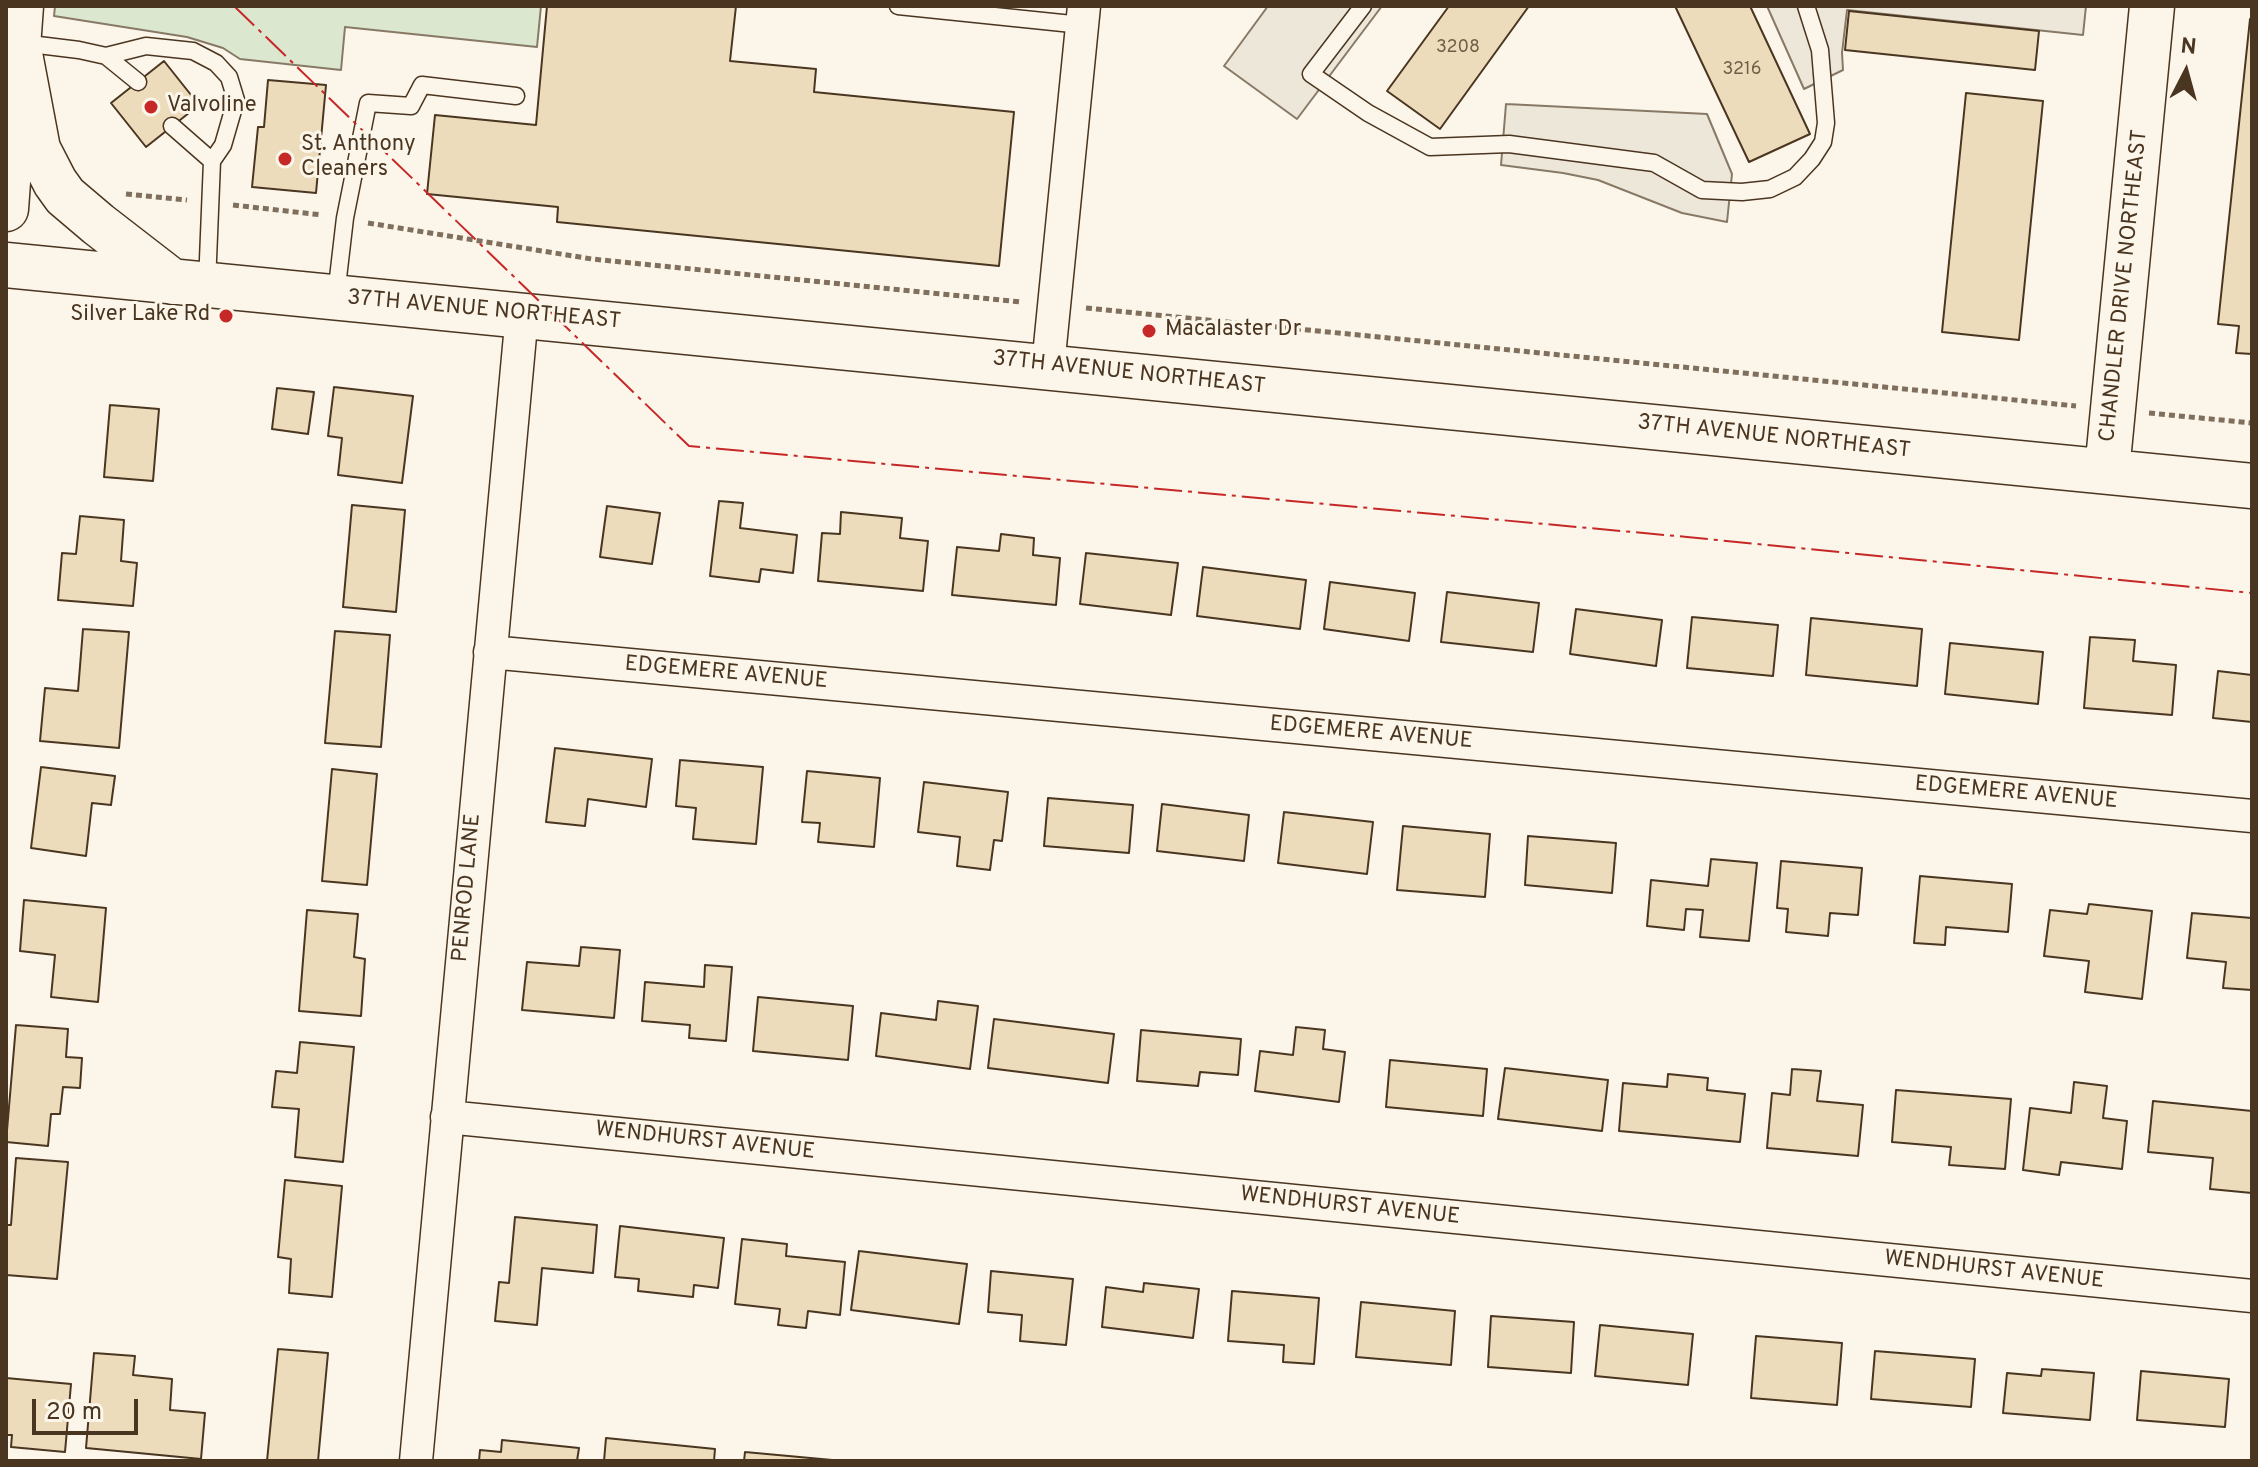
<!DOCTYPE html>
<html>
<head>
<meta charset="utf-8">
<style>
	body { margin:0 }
	#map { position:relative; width:2258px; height:1467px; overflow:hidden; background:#fbf6e9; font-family:Overpass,sans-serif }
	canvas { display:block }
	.frame { position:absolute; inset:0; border:8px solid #4a3520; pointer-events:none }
	.north { position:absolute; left:2146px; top:32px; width:80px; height:80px; -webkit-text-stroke:6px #fbf6e9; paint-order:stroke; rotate:6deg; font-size:22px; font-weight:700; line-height:32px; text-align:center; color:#4a3520 }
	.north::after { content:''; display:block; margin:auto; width:28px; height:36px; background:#4a3520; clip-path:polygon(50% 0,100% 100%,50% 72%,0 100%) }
	.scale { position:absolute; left:32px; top:1399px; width:106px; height:36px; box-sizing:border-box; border:4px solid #4a3520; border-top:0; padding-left:10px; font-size:24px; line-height:28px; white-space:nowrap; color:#4a3520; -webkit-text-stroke:6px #fbf6e9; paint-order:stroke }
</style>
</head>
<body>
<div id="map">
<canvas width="2258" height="1467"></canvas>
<div class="frame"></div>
<div class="north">N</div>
<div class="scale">20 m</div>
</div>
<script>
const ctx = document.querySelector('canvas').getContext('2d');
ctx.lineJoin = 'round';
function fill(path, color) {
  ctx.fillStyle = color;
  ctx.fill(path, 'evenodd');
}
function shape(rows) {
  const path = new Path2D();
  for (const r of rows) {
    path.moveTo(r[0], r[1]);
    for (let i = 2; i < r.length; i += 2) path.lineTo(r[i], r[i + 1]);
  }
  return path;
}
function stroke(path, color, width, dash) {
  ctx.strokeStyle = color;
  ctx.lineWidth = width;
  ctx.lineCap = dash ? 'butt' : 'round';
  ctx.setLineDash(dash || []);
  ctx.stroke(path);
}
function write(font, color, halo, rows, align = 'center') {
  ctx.font = font + ' Overpass,sans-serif';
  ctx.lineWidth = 6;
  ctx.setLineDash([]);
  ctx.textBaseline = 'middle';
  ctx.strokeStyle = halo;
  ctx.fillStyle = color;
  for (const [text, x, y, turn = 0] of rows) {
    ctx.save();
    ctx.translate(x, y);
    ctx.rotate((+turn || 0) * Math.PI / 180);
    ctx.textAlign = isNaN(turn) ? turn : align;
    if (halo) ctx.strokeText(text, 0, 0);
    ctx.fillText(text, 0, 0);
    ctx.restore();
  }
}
const green = shape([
	[55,6,541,6,537,47,345,27,341,70,240,59,223,48,187,37,54,16,55,6]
]);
fill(green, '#dce7d0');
stroke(green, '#887966', 2);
const parking = shape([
	[1268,6,1382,6,1297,119,1224,66,1268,6],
	[1767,6,2086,6,2083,35,1847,10,1842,53,1843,70,1804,89,1767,6],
	[1506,104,1707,114,1732,174,1727,222,1682,213,1598,180,1563,173,1501,165,1506,104]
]);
fill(parking, '#ede7d9');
stroke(parking, '#887966', 2);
const building = shape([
	[547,6,736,6,730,61,816,69,814,92,1014,112,999,266,557,222,558,207,427,194,435,115,536,125,547,6],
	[1449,6,1529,6,1440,129,1387,91,1449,6],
	[1675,6,1750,6,1810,134,1749,162,1675,6],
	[1849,11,2039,31,2035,70,1845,50,1849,11],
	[2250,19,2252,19,2252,354,2236,353,2239,326,2218,324,2250,19],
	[164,61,199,105,146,147,111,103,164,61],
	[268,80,326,85,316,193,252,187,258,127,264,127,268,80],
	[1966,93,2043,101,2019,340,1942,332,1966,93],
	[334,387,413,396,402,483,338,475,342,438,328,436,334,387],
	[277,388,314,392,308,434,272,429,277,388],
	[110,405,159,409,153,481,104,477,110,405],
	[719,501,743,503,740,528,797,535,793,573,761,569,759,582,710,576,719,501],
	[352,505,405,510,396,612,343,607,352,505],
	[607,506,660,513,652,564,600,557,607,506],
	[841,512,902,518,900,538,928,541,923,591,818,581,822,533,840,534,841,512],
	[80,516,124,520,121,561,137,563,133,606,58,600,62,553,76,554,80,516],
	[1001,534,1034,538,1033,555,1060,558,1056,605,952,595,957,547,999,551,1001,534],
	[1086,553,1178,563,1171,615,1080,604,1086,553],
	[1203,567,1306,580,1300,629,1197,616,1203,567],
	[1330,582,1415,593,1409,641,1324,629,1330,582],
	[1447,592,1539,603,1533,652,1441,642,1447,592],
	[1576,609,1662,620,1656,666,1570,654,1576,609],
	[1692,617,1778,625,1773,676,1687,668,1692,617],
	[1811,618,1922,629,1917,686,1806,675,1811,618],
	[83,629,129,632,119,748,40,741,45,688,78,691,83,629],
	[335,631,390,635,381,747,325,743,335,631],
	[2090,637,2135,640,2133,661,2176,665,2172,715,2084,708,2090,637],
	[1950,643,2043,652,2038,704,1945,694,1950,643],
	[2218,671,2252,675,2252,722,2213,718,2218,671],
	[555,748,652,759,646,807,588,799,585,826,546,822,555,748],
	[680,760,763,767,756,844,693,839,696,808,676,806,680,760],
	[41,767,115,776,111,805,92,803,86,856,31,848,41,767],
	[332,769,377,774,367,885,322,881,332,769],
	[807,771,880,778,874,847,818,842,820,823,802,822,807,771],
	[924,782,1008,792,1002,841,994,840,990,870,957,866,960,837,918,832,924,782],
	[1048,798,1133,805,1129,853,1044,846,1048,798],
	[1162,804,1249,815,1244,861,1157,851,1162,804],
	[1284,812,1373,822,1367,874,1278,863,1284,812],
	[1403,826,1490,834,1485,897,1397,890,1403,826],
	[1528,836,1616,843,1612,893,1525,885,1528,836],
	[1711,859,1757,863,1749,941,1700,937,1703,910,1686,909,1684,930,1647,926,1651,880,1708,886,1711,859],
	[1781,861,1862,868,1858,915,1830,913,1828,936,1786,932,1788,909,1777,908,1781,861],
	[1920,876,2012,884,2008,932,1946,927,1945,945,1914,943,1920,876],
	[24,900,106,908,98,1002,51,997,55,955,20,951,24,900],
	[2089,904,2152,911,2142,999,2085,992,2089,961,2044,956,2050,910,2087,914,2089,904],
	[307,910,358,914,354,957,365,959,361,1016,299,1011,307,910],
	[2192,913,2252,918,2252,990,2223,988,2226,962,2187,958,2192,913],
	[581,947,620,950,614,1018,522,1010,527,962,579,966,581,947],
	[705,965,732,967,726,1041,689,1038,690,1025,642,1021,645,982,704,987,705,965],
	[758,997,853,1006,848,1060,753,1051,758,997],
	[938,1001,978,1006,970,1069,876,1056,881,1013,936,1020,938,1001],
	[994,1019,1114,1034,1108,1083,988,1068,994,1019],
	[16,1025,68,1029,66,1057,82,1058,80,1088,63,1087,60,1114,51,1114,48,1146,6,1142,16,1025],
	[1296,1027,1325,1030,1323,1049,1345,1052,1339,1102,1255,1091,1260,1051,1293,1055,1296,1027],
	[1141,1030,1241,1039,1238,1075,1200,1072,1198,1086,1137,1081,1141,1030],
	[300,1042,354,1047,343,1162,295,1157,299,1109,272,1107,276,1071,297,1073,300,1042],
	[1390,1060,1487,1069,1483,1116,1386,1107,1390,1060],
	[1505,1068,1608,1080,1602,1131,1498,1119,1505,1068],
	[1792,1069,1821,1071,1817,1101,1863,1105,1858,1156,1767,1148,1772,1093,1790,1095,1792,1069],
	[1668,1074,1708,1078,1707,1090,1745,1094,1740,1142,1619,1131,1623,1083,1667,1087,1668,1074],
	[2074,1082,2107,1086,2103,1118,2127,1121,2122,1169,2061,1162,2059,1175,2023,1170,2030,1108,2071,1113,2074,1082],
	[1896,1090,2011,1099,2005,1169,1949,1165,1951,1147,1892,1142,1896,1090],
	[2153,1101,2252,1111,2252,1193,2210,1189,2213,1158,2148,1152,2153,1101],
	[16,1158,68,1162,57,1279,6,1275,6,1225,11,1225,16,1158],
	[285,1180,342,1186,332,1297,289,1293,291,1259,278,1257,285,1180],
	[515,1217,597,1225,593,1273,542,1268,537,1325,495,1321,499,1282,509,1283,515,1217],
	[620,1226,724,1238,718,1288,694,1285,693,1297,638,1291,639,1279,615,1277,620,1226],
	[742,1239,787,1244,786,1256,845,1262,840,1315,808,1311,806,1328,778,1325,780,1309,735,1304,742,1239],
	[859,1251,967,1264,959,1324,851,1310,859,1251],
	[991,1271,1073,1279,1066,1345,1020,1341,1022,1315,988,1312,991,1271],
	[1144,1283,1199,1289,1193,1338,1102,1327,1106,1287,1143,1292,1144,1283],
	[1232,1291,1319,1298,1314,1364,1283,1362,1284,1345,1228,1341,1232,1291],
	[1361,1302,1455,1311,1451,1365,1356,1357,1361,1302],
	[1491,1316,1574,1322,1571,1373,1488,1367,1491,1316],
	[1600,1325,1693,1334,1688,1385,1595,1376,1600,1325],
	[1756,1336,1842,1343,1837,1405,1751,1398,1756,1336],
	[278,1349,328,1353,318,1461,267,1461,278,1349],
	[1875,1351,1975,1359,1971,1407,1871,1399,1875,1351],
	[94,1353,135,1356,133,1375,172,1379,170,1410,205,1413,201,1459,86,1448,94,1353],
	[2042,1369,2094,1373,2090,1420,2003,1413,2007,1373,2041,1376,2042,1369],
	[2141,1371,2229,1379,2225,1427,2137,1420,2141,1371],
	[6,1378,71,1384,65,1452,11,1447,12,1435,6,1435,6,1378],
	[606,1438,715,1449,714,1461,604,1461,606,1438],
	[502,1440,579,1448,577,1461,479,1461,480,1450,501,1452,502,1440],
	[745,1452,843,1461,744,1461,745,1452]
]);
fill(building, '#ecdcbc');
stroke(building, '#4a3520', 2);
const lane = shape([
	[898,6,1082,25],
	[1363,6,1311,74,1368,113,1430,147,1509,144,1654,163,1702,190,1742,192,1770,189,1795,177,1812,159,1823,142,1826,123,1820,50,1806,6],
	[22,43,79,50,106,56,138,82],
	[106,56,146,46,193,51,216,63,229,77,236,100,223,145,212,161,207,284],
	[172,126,212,161],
	[336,295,345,218,368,103,411,106,422,85,516,96]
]);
const street = shape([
	[1048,366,1084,6],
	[490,652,2252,816],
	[447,1117,2252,1296],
	[416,1461,522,314]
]);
const secondary = shape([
	[18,43,38,149,55,182,65,196,98,224,173,282],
	[6,209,21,6],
	[6,265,2252,486],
	[2107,471,2152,6]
]);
stroke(lane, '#4a3520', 19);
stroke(street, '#4a3520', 35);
stroke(secondary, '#4a3520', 47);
stroke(shape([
	[126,194,187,200],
	[233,205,322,215],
	[368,223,592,259,1021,302],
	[1086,308,2076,406],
	[2149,413,2252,423]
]), '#7f6f5c', 5, [6, 4]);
stroke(lane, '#fbf6e9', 16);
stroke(street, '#fbf6e9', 32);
stroke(secondary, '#fbf6e9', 44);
stroke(shape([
	[234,6,689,446,1687,537,2252,593]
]), '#c62828', 2, [28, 6, 4, 6]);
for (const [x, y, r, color] of [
	[151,107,8,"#c62828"],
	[285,159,8,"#c62828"],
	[226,316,8,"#c62828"],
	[1149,331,8,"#c62828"]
]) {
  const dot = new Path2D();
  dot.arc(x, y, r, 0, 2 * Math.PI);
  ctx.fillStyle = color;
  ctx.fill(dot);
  stroke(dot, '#fbf6e9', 3);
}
write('18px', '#725f47', null, [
	["3208",1458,48],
	["3216",1742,70]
]);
write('22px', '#4a3520', '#fbf6e9', [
	["Valvoline",167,107],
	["St. Anthony",301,146],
	["Cleaners",301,171],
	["Silver Lake Rd",210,316,"right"],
	["Macalaster Dr",1165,331]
], 'left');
write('22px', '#4a3520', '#fbf6e9', [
	["CHANDLER DRIVE NORTHEAST",2125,286,-84],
	["37TH AVENUE NORTHEAST",484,311,5],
	["37TH AVENUE NORTHEAST",1129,374,6],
	["37TH AVENUE NORTHEAST",1774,438,6],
	["EDGEMERE AVENUE",726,674,5],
	["EDGEMERE AVENUE",1371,734,5],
	["EDGEMERE AVENUE",2016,794,5],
	["PENROD LANE",468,888,-85],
	["WENDHURST AVENUE",705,1142,6],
	["WENDHURST AVENUE",1350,1207,6],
	["WENDHURST AVENUE",1994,1271,6]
]);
</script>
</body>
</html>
